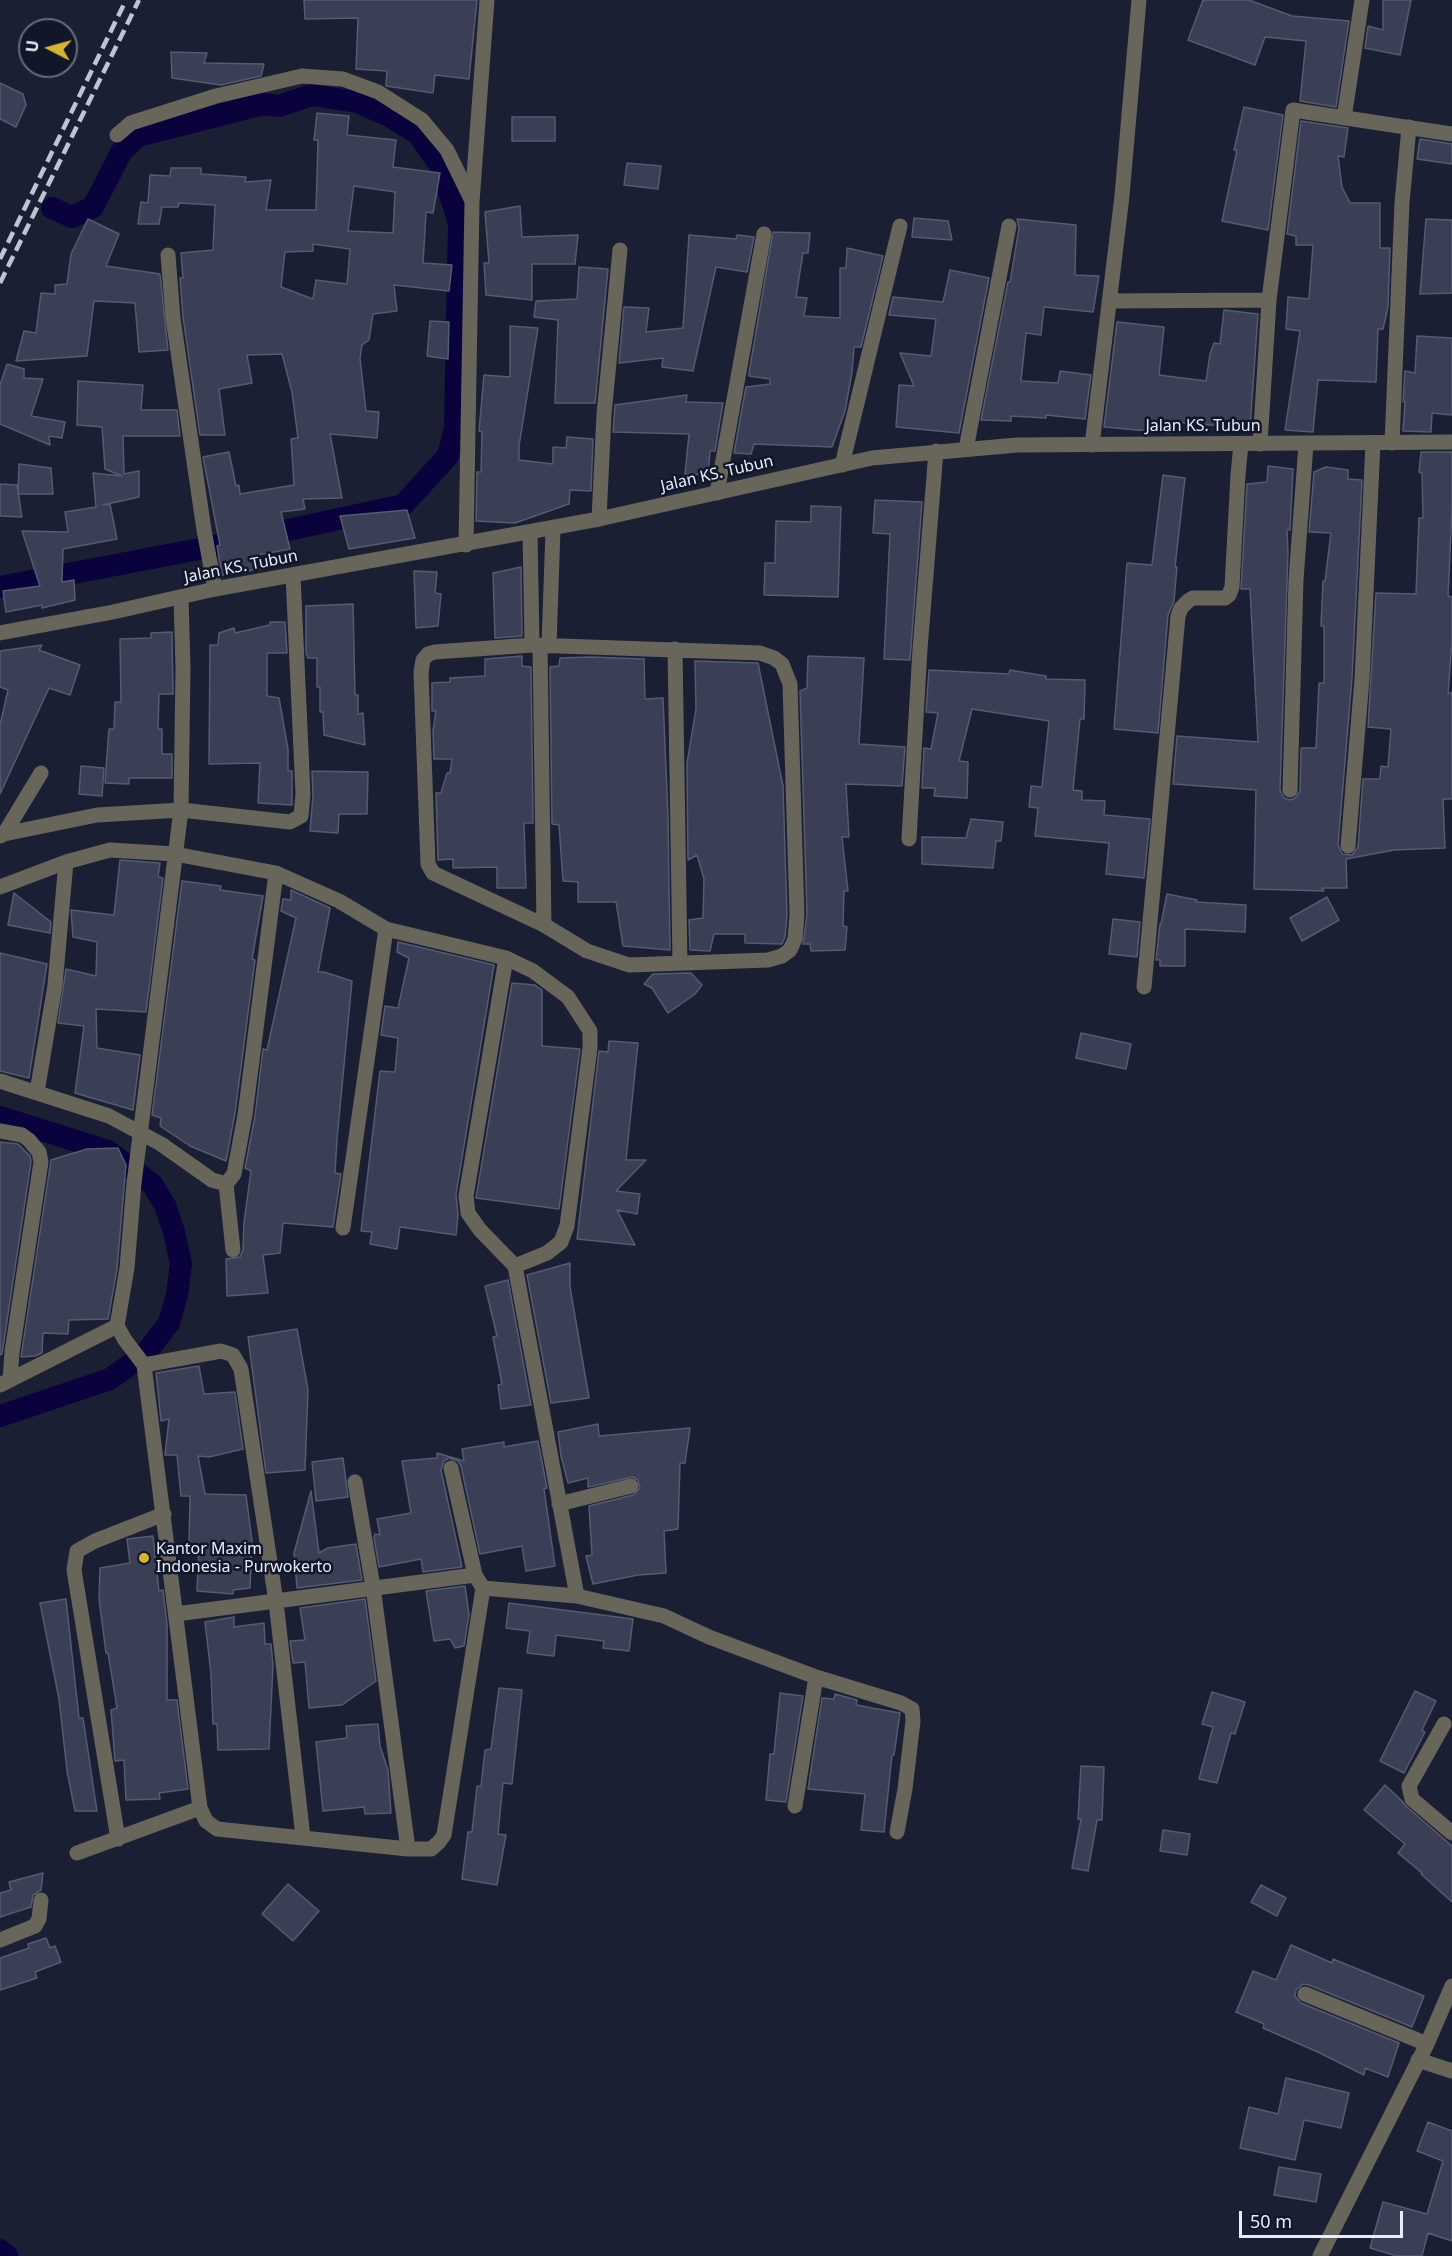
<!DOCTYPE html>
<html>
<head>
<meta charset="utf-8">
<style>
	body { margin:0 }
	#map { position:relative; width:1452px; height:2256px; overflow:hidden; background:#1b1f33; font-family:"Noto Sans",sans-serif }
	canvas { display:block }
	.north { position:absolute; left:18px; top:18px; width:60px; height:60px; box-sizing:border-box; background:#121629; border:2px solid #686c7d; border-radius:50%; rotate:276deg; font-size:16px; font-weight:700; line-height:24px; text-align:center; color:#e9ecfb }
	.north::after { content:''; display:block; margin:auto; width:21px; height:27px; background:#d6b534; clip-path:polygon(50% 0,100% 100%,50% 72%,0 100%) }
	.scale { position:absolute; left:1239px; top:2211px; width:164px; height:27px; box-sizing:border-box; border:3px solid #e9ecfb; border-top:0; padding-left:8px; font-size:18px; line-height:21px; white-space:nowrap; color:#e9ecfb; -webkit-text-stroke:4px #121629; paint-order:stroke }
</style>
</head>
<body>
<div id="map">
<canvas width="1452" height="2256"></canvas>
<div class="north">U</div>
<div class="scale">50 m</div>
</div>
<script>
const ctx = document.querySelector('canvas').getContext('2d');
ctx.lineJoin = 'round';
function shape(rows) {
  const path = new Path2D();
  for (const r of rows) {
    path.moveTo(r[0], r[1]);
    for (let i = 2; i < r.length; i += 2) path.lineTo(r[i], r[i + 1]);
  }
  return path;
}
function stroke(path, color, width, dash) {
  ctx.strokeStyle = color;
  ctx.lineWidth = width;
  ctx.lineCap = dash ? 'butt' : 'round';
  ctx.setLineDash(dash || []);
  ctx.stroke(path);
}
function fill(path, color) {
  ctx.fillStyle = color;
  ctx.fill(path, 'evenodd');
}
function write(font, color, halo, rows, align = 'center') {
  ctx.font = font + ' "Noto Sans",sans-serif';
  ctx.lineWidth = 5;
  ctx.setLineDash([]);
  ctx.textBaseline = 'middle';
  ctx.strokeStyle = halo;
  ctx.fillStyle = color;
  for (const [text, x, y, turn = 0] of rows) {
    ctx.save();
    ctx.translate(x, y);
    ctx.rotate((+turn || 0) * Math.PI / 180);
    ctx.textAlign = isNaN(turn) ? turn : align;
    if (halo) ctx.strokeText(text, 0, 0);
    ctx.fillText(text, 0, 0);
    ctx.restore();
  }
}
stroke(shape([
	[0,587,215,546,403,505,448,456,455,428,459,223,441,167,418,134,389,116,357,102,312,95,279,106,263,104,138,136,122,151,93,207,72,217,52,208],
	[0,1117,108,1151,152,1184,165,1205,174,1232,181,1264,177,1295,169,1323,145,1354,110,1379,0,1416],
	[0,2250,7,2256]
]), '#09023c', 22);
const building = shape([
	[304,0,477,0,469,79,435,75,433,93,386,86,387,71,356,69,358,18,305,19,304,0],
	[1203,0,1249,0,1292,16,1349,21,1336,107,1300,101,1306,41,1265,37,1255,65,1188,40,1203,0],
	[1383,0,1411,0,1400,55,1365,48,1368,26,1383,30,1383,0],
	[171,52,207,53,204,63,264,64,261,76,221,85,172,78,171,52],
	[0,83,23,94,26,105,16,127,0,119,0,83],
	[1244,107,1283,115,1268,230,1222,221,1237,150,1234,150,1244,107],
	[317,113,349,116,347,135,396,140,393,167,440,173,433,213,426,212,423,263,452,265,449,291,394,285,397,311,373,314,369,340,362,345,360,359,366,411,379,412,377,438,330,434,342,498,303,499,305,509,281,512,290,549,257,555,259,569,222,575,217,546,220,545,203,457,229,452,236,486,239,485,240,494,294,485,291,439,298,438,292,392,282,354,247,355,252,383,219,389,225,435,200,435,183,317,180,278,183,278,181,253,213,250,215,205,179,203,178,207,162,207,159,224,138,224,141,202,148,203,150,175,170,176,171,168,201,168,201,174,246,177,245,182,271,180,266,210,316,210,318,140,314,140,317,113],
	[354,186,395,192,393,233,348,231,354,186],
	[313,244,350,249,347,284,316,280,313,299,281,287,285,252,313,251,313,244],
	[512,117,555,117,555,141,512,141,512,117],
	[1301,121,1348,128,1344,157,1338,156,1342,187,1350,203,1380,203,1380,248,1390,248,1388,307,1383,329,1378,329,1376,382,1318,380,1313,432,1285,430,1300,331,1286,329,1288,297,1309,299,1313,245,1296,245,1296,236,1287,234,1301,121],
	[1420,139,1452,144,1452,164,1417,159,1420,139],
	[627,163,661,166,658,189,624,185,627,163],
	[520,206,522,237,578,235,575,264,532,264,532,300,486,295,484,263,489,263,485,212,520,206],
	[914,218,948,221,952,240,912,237,914,218],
	[88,219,119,234,106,266,160,274,168,350,139,352,135,303,94,301,87,356,16,361,24,331,36,333,41,293,55,294,55,285,67,284,71,254,88,219],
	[1017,219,1076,225,1075,275,1099,276,1093,312,1044,307,1041,335,1026,333,1021,381,1058,383,1060,371,1091,375,1085,419,1046,415,1046,418,1011,416,1011,421,981,420,1008,282,1010,282,1019,228,1017,219],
	[1426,219,1452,220,1452,293,1420,294,1426,219],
	[773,232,810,233,808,253,803,253,796,297,807,298,804,316,840,318,840,268,846,268,847,248,883,256,861,347,854,347,852,372,845,411,832,447,754,444,751,454,734,453,746,387,770,384,770,379,749,376,749,373,773,232],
	[689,235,736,239,737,235,754,237,747,272,716,267,693,371,662,367,663,358,619,363,624,307,649,308,646,332,683,328,689,235],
	[579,267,608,269,595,403,555,403,558,320,534,317,536,301,577,299,579,267],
	[950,270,989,278,959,433,896,427,899,385,914,386,900,353,931,356,936,319,889,315,893,297,943,302,950,270],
	[1224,310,1258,314,1250,428,1172,422,1171,433,1104,427,1117,322,1164,327,1159,375,1206,381,1210,354,1214,343,1220,344,1224,310],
	[430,321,449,322,448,359,427,356,430,321],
	[510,326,538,328,519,446,519,460,553,464,553,447,566,448,567,437,593,439,591,491,570,490,569,504,515,523,476,521,477,472,481,472,482,432,479,431,484,375,510,377,510,326],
	[1417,336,1452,338,1452,415,1432,413,1431,432,1403,431,1405,402,1403,402,1405,371,1415,373,1417,336],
	[7,364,24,369,24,378,43,379,31,416,65,422,62,438,49,436,50,445,0,424,0,385,7,364],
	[78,381,143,385,141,410,177,410,180,436,123,436,124,474,139,471,139,497,103,505,110,504,117,539,63,549,62,582,74,580,75,600,42,608,42,605,6,612,3,591,40,586,22,531,68,532,65,512,96,507,93,473,122,476,105,469,102,427,77,425,78,381],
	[687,395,686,402,723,403,715,451,710,451,708,475,685,474,689,434,613,432,615,405,687,395],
	[1421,452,1452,452,1452,509,1448,596,1452,597,1452,642,1448,693,1452,693,1452,799,1443,799,1445,848,1394,850,1346,859,1347,888,1322,888,1324,891,1254,889,1256,790,1173,784,1177,736,1258,742,1250,589,1241,589,1247,484,1267,482,1268,466,1293,469,1290,530,1287,530,1288,553,1280,790,1284,798,1290,800,1295,798,1300,791,1301,748,1316,748,1319,683,1324,683,1324,626,1321,626,1323,581,1325,581,1331,533,1309,532,1314,472,1326,467,1348,470,1348,479,1362,480,1352,678,1338,845,1342,854,1352,855,1358,847,1363,779,1380,779,1381,766,1388,767,1391,729,1368,727,1376,593,1416,594,1419,518,1423,518,1422,473,1419,472,1421,452],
	[19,464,51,468,53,494,18,494,19,464],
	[1163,475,1185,478,1175,567,1177,567,1174,601,1168,615,1158,733,1114,729,1127,563,1152,565,1163,475],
	[0,484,17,485,22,517,0,516,0,484],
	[875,500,922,502,910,660,884,659,890,534,873,533,875,500],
	[811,506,841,507,838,597,764,595,765,563,775,563,776,521,811,522,811,506],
	[407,510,415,538,349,549,340,516,407,510],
	[521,567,522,636,495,638,493,573,521,567],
	[414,571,437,572,435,593,441,594,438,626,416,628,414,571],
	[353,604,355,695,358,695,358,714,363,713,365,745,324,735,323,712,320,712,320,687,317,687,317,658,308,658,306,653,306,606,353,604],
	[270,622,285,622,287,653,267,653,267,696,279,698,288,749,288,771,292,771,292,805,258,803,260,763,209,764,210,645,218,645,219,633,234,628,235,633,270,625,270,622],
	[172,632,173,694,159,694,158,729,162,729,162,754,172,754,172,778,129,778,129,784,105,783,109,729,114,729,115,702,121,702,120,639,151,638,151,633,172,632],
	[42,645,39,650,80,665,70,695,49,688,0,794,0,725,8,690,0,687,0,651,42,645],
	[522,656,522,666,531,667,533,823,524,823,526,888,497,888,497,867,453,868,453,859,438,860,436,793,441,793,447,773,450,773,452,759,434,759,433,731,436,711,432,711,432,683,450,682,450,678,485,676,485,659,522,656],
	[808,656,864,658,859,744,905,747,902,786,846,784,849,837,842,837,848,891,844,891,843,926,847,927,845,950,811,951,810,944,803,944,807,915,800,691,807,688,808,656],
	[591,657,644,659,645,699,663,698,668,817,670,950,623,946,616,902,578,902,578,882,563,881,559,825,552,824,550,667,559,666,560,658,591,657],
	[695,661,758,663,783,786,787,915,785,937,782,944,745,943,745,934,714,934,710,951,690,950,689,920,703,918,704,879,697,855,688,860,687,763,696,709,695,661],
	[929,670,1009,674,1010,670,1046,676,1046,679,1085,680,1084,719,1080,719,1073,790,1082,791,1082,800,1105,801,1104,815,1150,819,1144,878,1106,874,1109,843,1035,836,1038,808,1029,807,1031,786,1042,787,1049,721,972,709,959,761,968,762,967,798,934,796,935,788,922,788,924,748,931,749,938,713,926,712,929,670],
	[81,766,104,768,102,796,79,794,81,766],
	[312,771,368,772,367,814,339,814,338,833,310,831,313,795,312,771],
	[971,819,1003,822,1001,841,996,841,993,868,922,864,922,837,966,838,971,819],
	[120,860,160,863,158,877,163,878,146,1012,96,1009,97,1048,140,1055,133,1110,75,1093,84,1026,58,1023,66,969,96,976,97,942,73,937,71,910,114,915,120,860],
	[182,881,221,886,220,890,263,896,252,959,255,960,235,1113,226,1161,190,1146,160,1126,161,1118,152,1115,182,881],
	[291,890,330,908,318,972,324,972,352,981,337,1139,335,1173,341,1174,333,1227,283,1223,280,1253,263,1255,268,1293,227,1296,226,1259,240,1257,243,1250,244,1222,251,1171,245,1168,255,1116,263,1049,267,1050,296,918,281,911,283,899,291,900,291,890],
	[14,893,51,922,50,933,8,925,14,893],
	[1167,894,1197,900,1196,902,1246,905,1245,932,1185,929,1185,966,1160,966,1160,960,1156,960,1160,924,1161,924,1167,894],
	[1327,897,1339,920,1302,941,1290,918,1327,897],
	[1113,919,1140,922,1137,957,1109,954,1113,919],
	[398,942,494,965,456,1194,458,1215,456,1235,400,1227,397,1249,370,1244,372,1232,361,1231,380,1071,395,1072,398,1038,381,1035,385,1006,398,1008,409,958,397,952,398,942],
	[0,953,47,964,29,1078,0,1071,0,953],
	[691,973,702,985,695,994,668,1013,652,988,644,984,653,974,691,973],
	[512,983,535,985,542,990,542,1046,580,1049,559,1209,476,1198,512,983],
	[1081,1033,1131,1044,1126,1069,1076,1058,1081,1033],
	[609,1041,638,1043,626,1160,646,1160,616,1191,640,1194,637,1214,617,1210,635,1245,577,1239,599,1051,608,1052,609,1041],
	[0,1142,18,1144,30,1156,31,1162,2,1354,0,1355,0,1142],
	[118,1148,126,1165,117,1269,108,1319,69,1320,68,1334,43,1333,42,1353,35,1356,21,1357,51,1160,87,1149,118,1148],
	[570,1263,570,1287,589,1398,551,1403,527,1275,570,1263],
	[508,1280,531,1405,501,1409,498,1385,502,1384,493,1337,497,1336,485,1286,508,1280],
	[297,1329,308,1390,305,1470,266,1473,248,1337,297,1329],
	[199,1366,204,1394,235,1392,243,1449,209,1457,198,1456,205,1494,246,1495,252,1541,250,1588,233,1590,233,1594,197,1591,199,1545,189,1545,190,1496,181,1496,177,1455,165,1455,169,1419,161,1421,156,1373,199,1366],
	[598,1424,599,1436,690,1428,685,1463,680,1463,678,1529,664,1531,666,1573,638,1575,593,1584,586,1556,592,1555,589,1506,633,1495,640,1488,638,1480,633,1477,588,1487,588,1478,568,1483,561,1456,558,1432,598,1424],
	[538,1441,547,1488,544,1489,555,1566,526,1571,522,1546,480,1554,461,1466,458,1461,449,1458,444,1461,441,1470,462,1567,423,1572,421,1559,379,1567,374,1538,375,1534,380,1535,377,1519,411,1513,402,1461,437,1458,437,1453,464,1461,462,1449,504,1442,504,1447,538,1441],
	[343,1458,348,1497,316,1501,312,1462,343,1458],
	[311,1491,319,1553,328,1548,356,1544,362,1580,297,1588,294,1553,311,1491],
	[153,1536,159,1591,163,1590,167,1624,167,1700,177,1700,188,1789,159,1793,160,1799,126,1800,124,1760,115,1761,111,1710,117,1708,108,1653,106,1653,99,1599,100,1568,130,1563,127,1539,153,1536],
	[465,1586,469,1615,464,1646,455,1648,450,1639,434,1641,426,1591,465,1586],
	[66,1599,79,1718,83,1718,97,1811,75,1811,67,1771,59,1699,40,1603,66,1599],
	[365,1599,376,1681,342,1705,309,1708,305,1662,293,1663,290,1641,305,1640,300,1608,365,1599],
	[509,1603,633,1619,629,1651,603,1648,604,1641,556,1635,554,1656,527,1653,530,1631,506,1628,509,1603],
	[234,1617,234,1627,264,1623,265,1644,271,1644,273,1665,269,1749,218,1750,217,1724,213,1724,211,1674,205,1622,234,1617],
	[499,1688,522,1690,512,1784,503,1783,498,1834,506,1835,497,1885,462,1879,468,1832,472,1832,477,1786,481,1786,485,1750,491,1749,499,1688],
	[1415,1691,1436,1701,1422,1730,1425,1732,1404,1773,1380,1761,1415,1691],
	[1212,1692,1245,1702,1235,1734,1231,1733,1217,1783,1199,1779,1213,1727,1202,1724,1212,1692],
	[780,1693,803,1696,786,1802,766,1800,770,1754,774,1754,780,1693],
	[835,1694,857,1700,856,1705,900,1713,894,1755,892,1755,884,1832,861,1830,865,1794,808,1789,822,1698,834,1699,835,1694],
	[378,1724,380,1746,388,1770,391,1813,365,1814,364,1807,323,1811,316,1742,347,1738,346,1726,378,1724],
	[1081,1766,1104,1767,1102,1820,1097,1820,1088,1871,1072,1868,1081,1819,1078,1819,1081,1766],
	[1385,1785,1402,1801,1406,1806,1452,1846,1452,1902,1421,1874,1422,1873,1398,1853,1405,1844,1364,1810,1385,1785],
	[1163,1830,1190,1834,1187,1855,1160,1851,1163,1830],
	[43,1873,41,1890,33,1895,31,1907,0,1917,0,1893,11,1890,9,1882,43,1873],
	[288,1884,319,1911,293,1941,262,1914,288,1884],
	[1261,1885,1286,1898,1277,1916,1251,1902,1261,1885],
	[46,1938,50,1948,55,1946,61,1962,35,1972,37,1978,0,1990,0,1958,29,1948,28,1944,46,1938],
	[1291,1945,1332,1963,1333,1959,1424,1996,1412,2027,1309,1985,1303,1984,1296,1990,1295,1996,1301,2003,1399,2043,1388,2077,1365,2068,1364,2075,1320,2053,1263,2028,1264,2024,1236,2012,1253,1971,1276,1980,1291,1945],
	[1286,2078,1349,2093,1341,2128,1304,2120,1295,2160,1240,2148,1249,2107,1278,2114,1286,2078],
	[1428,2122,1452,2131,1452,2241,1428,2233,1422,2256,1397,2256,1370,2248,1383,2202,1427,2214,1443,2161,1417,2151,1428,2122],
	[1279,2167,1321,2174,1316,2202,1274,2195,1279,2167]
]);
fill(building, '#3a3f56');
stroke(building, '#555b73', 1.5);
stroke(shape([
	[1344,118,1362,0],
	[117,135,131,123,216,96,302,76,343,79,378,92,422,120,447,150,472,201],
	[168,255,173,318,204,530,215,589],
	[1109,301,1269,300],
	[1392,443,1402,203,1409,127],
	[1260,444,1269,300,1293,110,1452,134],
	[1092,445,1122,196,1139,0],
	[966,449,1009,226],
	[842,465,900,226],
	[717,493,764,234],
	[599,519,604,414,620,250],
	[530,532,532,645],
	[466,545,472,202,487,0],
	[181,598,183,667,181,810,134,1183,127,1268,117,1326,125,1340,144,1365,200,1808,206,1821,217,1829,408,1849,431,1849,439,1842,444,1835,483,1588],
	[532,645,760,653,774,658,782,664,790,684,797,915,795,939,790,950,782,956,768,960,629,965,587,951,544,925,433,873,428,864,421,672,423,660,428,654,435,652,532,645],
	[540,646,544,925],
	[549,646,553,529],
	[675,649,680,963],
	[1290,790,1296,580,1306,444],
	[4,834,97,815,181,810,290,822,301,816,303,794,293,575],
	[0,836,4,834,41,773],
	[909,839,920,649,936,451],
	[1348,846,1362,679,1373,443],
	[0,887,66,862,110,850,175,854,276,873,339,901,386,929,506,958,533,971,568,997,590,1031,590,1048,567,1226,561,1242,547,1253,515,1266],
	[506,958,466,1196,468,1213,480,1230,515,1266,577,1596],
	[1144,987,1178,616,1181,608,1188,601,1193,598,1225,598,1229,595,1232,587,1238,475,1241,444],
	[0,1081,109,1116,161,1144,212,1180,226,1184],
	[37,1092,55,985,66,862],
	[0,1131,22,1135,29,1140,39,1152,41,1162,12,1352,10,1380],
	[343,1228,386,929],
	[233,1250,226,1184,234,1174,245,1115,276,873],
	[144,1365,221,1351,233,1355,241,1369,276,1602,303,1837],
	[0,1385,117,1326],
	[451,1468,475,1575],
	[355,1482,373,1587,408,1849],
	[559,1504,631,1486],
	[176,1614,475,1575,483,1588,577,1596,664,1616,709,1637,816,1677,901,1703,912,1709,913,1721,905,1789,897,1832],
	[1444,1724,1409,1786,1412,1799,1452,1833],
	[795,1806,816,1677],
	[118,1839,74,1570,77,1551,95,1541,164,1514],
	[77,1853,200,1808],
	[0,1940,35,1926,39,1919,41,1900],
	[1305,1994,1427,2044],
	[1418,2060,1452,2071],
	[1320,2256,1427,2044,1452,1986]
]), '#68655a', 15);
stroke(shape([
	[0,633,113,612,215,589,599,519,872,458,1017,445,1452,442]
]), '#68655a', 15);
stroke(shape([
	[0,259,126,0],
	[0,283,139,0]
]), '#c0c3d3', 4.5, [12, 6]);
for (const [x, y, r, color] of [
	[144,1558,6,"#d6b534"]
]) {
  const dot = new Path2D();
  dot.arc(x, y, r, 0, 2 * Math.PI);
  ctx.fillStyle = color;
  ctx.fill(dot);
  stroke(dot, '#121629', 2);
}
write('16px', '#e9ecfb', '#121629', [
	["Jalan KS. Tubun",1203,426],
	["Jalan KS. Tubun",717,474,-13],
	["Jalan KS. Tubun",241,567,-11]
]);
write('16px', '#e9ecfb', '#121629', [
	["Kantor Maxim",156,1549],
	["Indonesia - Purwokerto",156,1567]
], 'left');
</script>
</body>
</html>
